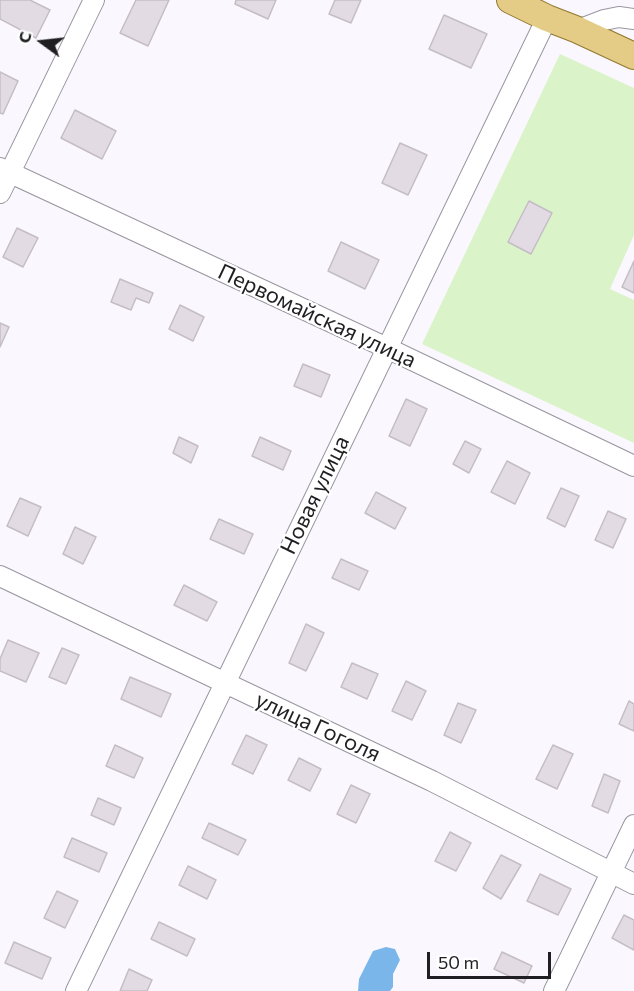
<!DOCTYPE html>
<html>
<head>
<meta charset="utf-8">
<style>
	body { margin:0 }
	#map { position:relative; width:634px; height:991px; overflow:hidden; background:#faf8fe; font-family:Commissioner,sans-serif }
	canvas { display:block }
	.north { position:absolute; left:12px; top:12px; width:60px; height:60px; -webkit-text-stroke:4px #fff; paint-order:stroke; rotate:285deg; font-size:16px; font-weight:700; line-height:24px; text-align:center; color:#1f1e21 }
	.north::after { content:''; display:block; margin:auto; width:21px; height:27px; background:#1f1e21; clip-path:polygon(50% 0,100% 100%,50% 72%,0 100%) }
	.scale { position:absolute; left:427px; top:952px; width:124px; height:27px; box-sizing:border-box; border:3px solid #1f1e21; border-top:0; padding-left:8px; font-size:18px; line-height:21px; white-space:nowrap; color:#1f1e21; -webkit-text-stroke:4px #fff; paint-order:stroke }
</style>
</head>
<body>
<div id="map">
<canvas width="634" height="991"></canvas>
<div class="north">С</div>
<div class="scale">50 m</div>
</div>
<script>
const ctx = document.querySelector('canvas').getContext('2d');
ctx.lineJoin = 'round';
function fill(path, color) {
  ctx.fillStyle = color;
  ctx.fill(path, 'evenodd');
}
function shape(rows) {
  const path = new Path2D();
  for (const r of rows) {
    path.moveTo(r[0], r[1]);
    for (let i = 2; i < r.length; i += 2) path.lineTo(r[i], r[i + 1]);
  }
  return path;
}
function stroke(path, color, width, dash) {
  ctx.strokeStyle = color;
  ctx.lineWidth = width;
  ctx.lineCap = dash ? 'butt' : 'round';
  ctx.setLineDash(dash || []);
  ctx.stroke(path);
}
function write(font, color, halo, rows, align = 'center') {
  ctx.font = font + ' Commissioner,sans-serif';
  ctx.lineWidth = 4.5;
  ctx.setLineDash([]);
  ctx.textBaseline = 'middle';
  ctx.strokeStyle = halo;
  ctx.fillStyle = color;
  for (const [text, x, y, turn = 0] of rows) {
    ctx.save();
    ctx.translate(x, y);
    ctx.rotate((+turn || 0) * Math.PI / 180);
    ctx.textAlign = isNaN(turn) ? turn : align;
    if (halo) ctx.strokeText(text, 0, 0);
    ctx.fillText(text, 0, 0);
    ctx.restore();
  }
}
fill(shape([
	[560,54,634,88,634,235,610,289,634,300,634,443,422,344]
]), '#daf3c8');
fill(shape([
	[386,947,395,949,400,960,393,974,393,987,390,991,358,991,359,979,373,951]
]), '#7ab6ea');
const building = shape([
	[0,0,30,0,50,10,36,38,0,19,0,0],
	[136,0,169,0,148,46,120,33,136,0],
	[236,0,276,0,268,19,235,4,236,0],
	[335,0,361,0,351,23,329,14,335,0],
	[444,15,487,34,471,68,429,49,444,15],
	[0,72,18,81,3,114,0,113,0,72],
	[75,110,116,131,102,159,61,138,75,110],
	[400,143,427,155,408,195,382,183,400,143],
	[529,201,552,213,531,254,508,242,529,201],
	[17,228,38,238,23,267,3,257,17,228],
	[341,242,379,260,365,289,328,271,341,242],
	[634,261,634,293,622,287,634,261],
	[120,279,153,293,149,303,136,298,131,310,111,302,120,279],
	[180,305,204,317,193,341,169,329,180,305],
	[0,323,9,327,0,347,0,323],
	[303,364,330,375,321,397,294,386,303,364],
	[406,399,427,409,410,446,389,436,406,399],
	[179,437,198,446,191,463,173,453,179,437],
	[260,437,291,451,283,470,252,456,260,437],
	[465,441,481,449,469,473,453,464,465,441],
	[507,461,530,473,515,504,491,492,507,461],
	[561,488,579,496,565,527,547,518,561,488],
	[376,492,406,508,395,529,365,513,376,492],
	[20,498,41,507,28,536,7,526,20,498],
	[608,511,626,519,613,548,595,540,608,511],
	[219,519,253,534,244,554,210,539,219,519],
	[75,527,96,537,83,564,63,554,75,527],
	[341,559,368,571,359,590,332,578,341,559],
	[184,585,217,602,207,621,174,605,184,585],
	[306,624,324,633,306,671,289,663,306,624],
	[8,640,39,653,26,682,0,671,0,659,8,640],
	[62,648,79,655,66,684,49,677,62,648],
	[352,663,378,674,367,699,341,687,352,663],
	[130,677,171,694,161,717,121,699,130,677],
	[406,681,426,691,412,720,392,711,406,681],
	[629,701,634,704,634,731,619,724,629,701],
	[458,703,476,710,461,743,444,735,458,703],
	[246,735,267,745,253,774,232,764,246,735],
	[115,745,143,758,134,778,106,766,115,745],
	[553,745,573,754,557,789,536,779,553,745],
	[299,758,321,769,310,791,288,780,299,758],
	[604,774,620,781,608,813,592,806,604,774],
	[351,785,370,794,356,823,337,814,351,785],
	[98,798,121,808,114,825,91,815,98,798],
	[209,823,246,840,238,855,202,838,209,823],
	[450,832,471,843,456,871,435,861,450,832],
	[72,838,107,853,99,872,64,857,72,838],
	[501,855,521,865,501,899,483,888,501,855],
	[188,866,216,880,207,899,179,885,188,866],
	[540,874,571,889,558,915,527,901,540,874],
	[57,891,78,901,65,928,44,918,57,891],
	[624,915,634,920,634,950,612,938,624,915],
	[159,922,195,939,187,956,151,939,159,922],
	[14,942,51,958,42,979,5,963,14,942],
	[502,952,532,966,524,983,494,969,502,952],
	[129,969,152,980,147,991,120,991,129,969]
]);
fill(building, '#e3dbe4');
stroke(building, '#c5bdc6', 1.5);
const minor = shape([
	[578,30,604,20,619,17,634,19],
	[0,168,387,348,634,466],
	[0,193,94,0],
	[0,576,432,781,634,884],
	[76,991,547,18],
	[554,991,634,825]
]);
const major = shape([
	[510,0,547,18,578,30,634,56]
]);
stroke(minor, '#9a96a0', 22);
stroke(major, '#93782f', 28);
stroke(minor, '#fff', 20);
stroke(major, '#e4cb86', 26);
write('22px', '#1f1e21', '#fff', [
	["Первомайская улица",317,316,25],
	["Новая улица",315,495,-64],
	["улица Гоголя",318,727,25]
]);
</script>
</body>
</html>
